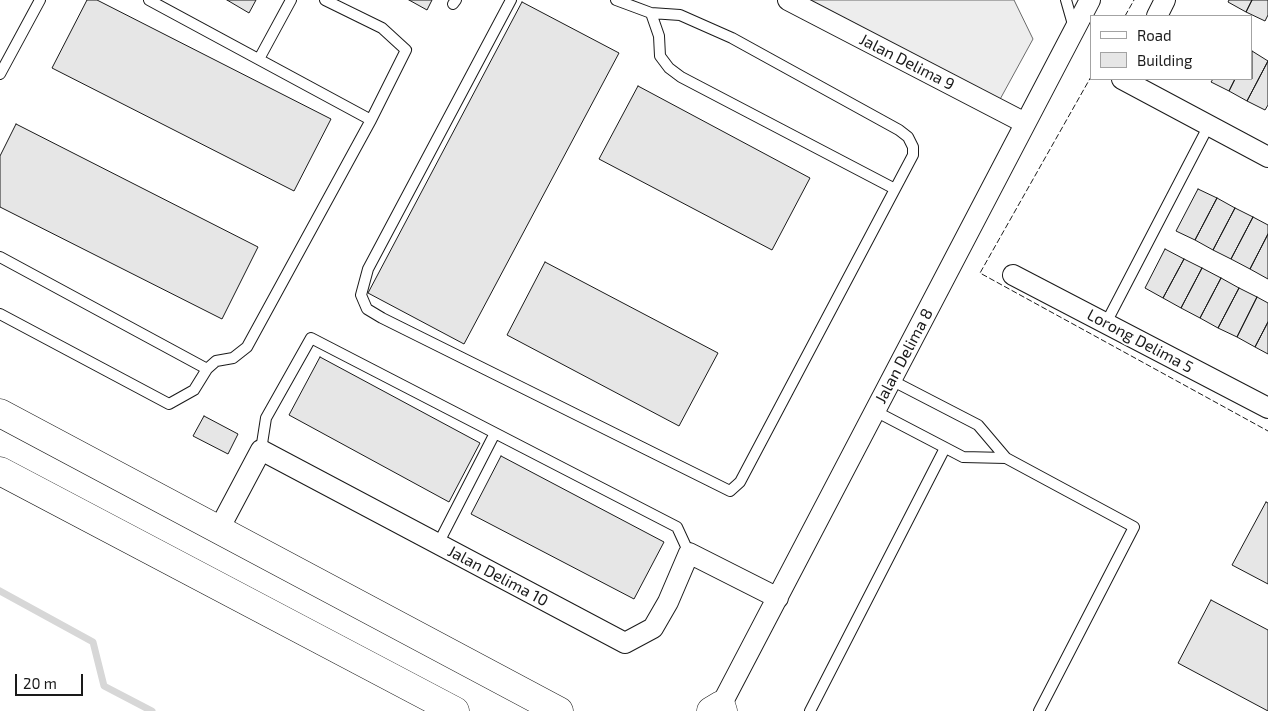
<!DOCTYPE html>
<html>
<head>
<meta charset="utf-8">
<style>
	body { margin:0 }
	#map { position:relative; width:1268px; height:711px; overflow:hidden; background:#fff; font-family:"Exo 2",sans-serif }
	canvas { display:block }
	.legend { position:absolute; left:1090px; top:15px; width:162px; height:65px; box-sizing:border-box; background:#fff; border:1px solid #a3a3a3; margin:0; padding:6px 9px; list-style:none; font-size:15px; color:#1a1a1a }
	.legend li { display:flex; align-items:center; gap:10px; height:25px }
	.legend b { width:25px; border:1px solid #a3a3a3 }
	.scale { position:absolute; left:15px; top:674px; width:68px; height:22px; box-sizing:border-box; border:2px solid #1a1a1a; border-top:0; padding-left:6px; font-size:15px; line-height:18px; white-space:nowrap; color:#1a1a1a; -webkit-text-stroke:4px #fff; paint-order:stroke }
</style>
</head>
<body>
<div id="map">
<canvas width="1268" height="711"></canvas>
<ul class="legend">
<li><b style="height:6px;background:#fff"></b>Road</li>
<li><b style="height:14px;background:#e6e6e6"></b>Building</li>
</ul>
<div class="scale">20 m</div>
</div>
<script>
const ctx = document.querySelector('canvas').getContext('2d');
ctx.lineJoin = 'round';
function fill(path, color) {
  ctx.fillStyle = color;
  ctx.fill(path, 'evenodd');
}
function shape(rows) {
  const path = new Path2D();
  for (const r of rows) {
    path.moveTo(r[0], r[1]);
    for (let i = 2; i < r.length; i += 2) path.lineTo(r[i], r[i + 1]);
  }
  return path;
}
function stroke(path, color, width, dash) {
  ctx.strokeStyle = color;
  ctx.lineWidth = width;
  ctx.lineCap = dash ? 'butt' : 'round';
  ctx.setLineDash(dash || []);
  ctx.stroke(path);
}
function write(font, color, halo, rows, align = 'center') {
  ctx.font = font + ' "Exo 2",sans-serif';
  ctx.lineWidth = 4;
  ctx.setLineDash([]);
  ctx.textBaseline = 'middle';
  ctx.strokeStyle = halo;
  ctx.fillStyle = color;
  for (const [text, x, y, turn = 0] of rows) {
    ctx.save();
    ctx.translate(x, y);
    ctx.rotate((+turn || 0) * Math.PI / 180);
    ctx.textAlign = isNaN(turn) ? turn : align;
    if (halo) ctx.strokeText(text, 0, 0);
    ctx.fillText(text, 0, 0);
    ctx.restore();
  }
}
const built = shape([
	[801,0,1014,0,1033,39,998,103,801,0]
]);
fill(built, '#ededed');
stroke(built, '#6a6a6a', 1);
stroke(shape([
	[0,591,93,642,104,686,152,711]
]), '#d7d7d7', 7);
const building = shape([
	[87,0,97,0,331,119,294,191,52,68,87,0],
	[227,0,256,0,249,13,227,0],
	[409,0,432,0,427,10,409,0],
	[1229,0,1252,0,1246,12,1228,2,1229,0],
	[1252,0,1268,0,1268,15,1265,21,1246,12,1252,0],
	[522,2,619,53,464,344,368,293,522,2],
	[1252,51,1268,61,1247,101,1229,91,1235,79,1252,79,1252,51],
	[1268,61,1268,105,1265,110,1247,101,1268,61],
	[1213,79,1235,79,1229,91,1211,82,1213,79],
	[638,86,810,178,772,250,599,159,638,86],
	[16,124,258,247,222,319,0,207,0,156,16,124],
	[1198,189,1217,198,1195,240,1176,231,1198,189],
	[1217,198,1235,208,1213,250,1195,240,1217,198],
	[1235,208,1253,217,1231,259,1213,250,1235,208],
	[1253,217,1268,225,1268,234,1250,269,1231,259,1253,217],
	[1268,234,1268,279,1250,269,1268,234],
	[1165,249,1184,259,1163,298,1145,288,1165,249],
	[1184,259,1202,268,1181,308,1163,298,1184,259],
	[545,262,718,353,679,426,507,335,545,262],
	[1202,268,1221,278,1200,318,1181,308,1202,268],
	[1221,278,1239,288,1218,328,1200,318,1221,278],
	[1239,288,1257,297,1237,337,1218,328,1239,288],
	[1257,297,1268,303,1268,322,1255,347,1237,337,1257,297],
	[1268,322,1268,354,1255,347,1268,322],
	[320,357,480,443,449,502,289,415,320,357],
	[204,416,238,434,228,454,193,436,204,416],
	[501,456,664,542,634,599,471,514,501,456],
	[1266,502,1268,503,1268,584,1232,565,1266,502],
	[1211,600,1268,630,1268,711,1178,663,1211,600]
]);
fill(building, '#e6e6e6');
stroke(building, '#1a1a1a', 1);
const lane = shape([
	[149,0,371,120],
	[511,0,368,269,361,295,367,309,382,318,730,491,740,482,913,155,913,147,908,137,899,130,732,38,680,15,651,13,616,0],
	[1066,0,1074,28],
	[453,4,456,0],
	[651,13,659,36,660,56,669,68,681,77,895,189],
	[259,59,291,0],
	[0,74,40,0],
	[0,257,207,369],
	[0,314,169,404,194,390,207,369,216,361,233,358,247,347,371,120,406,50,382,28,325,0],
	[1106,323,1209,125],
	[891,380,978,425,1006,458,1134,527,1039,711],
	[875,411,963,457,1006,458],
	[261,450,266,418,311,338,677,527,689,553],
	[438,544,495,433],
	[810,711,945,448]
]);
const street = shape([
	[788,0,1025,123],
	[1157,16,1165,0],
	[1122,79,1268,157],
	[1013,275,1268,408],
	[219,529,261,450,625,643,653,628,668,602,689,553,778,598],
	[718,711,1090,0]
]);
const secondary = shape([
	[0,413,559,711],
	[0,471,455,711],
	[711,711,721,705,723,711]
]);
stroke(lane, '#1a1a1a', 12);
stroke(street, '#1a1a1a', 22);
stroke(secondary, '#1a1a1a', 29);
stroke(lane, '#fff', 10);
stroke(street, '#fff', 20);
stroke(secondary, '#fff', 28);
stroke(shape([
	[1125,16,1134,0],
	[1092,75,980,273,1268,431]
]), '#1a1a1a', 1, [6, 2.5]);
write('16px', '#1a1a1a', '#fff', [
	["Jalan Delima 9",907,62,27],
	["Lorong Delima 5",1140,341,28],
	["Jalan Delima 8",904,356,-62],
	["Jalan Delima 10",498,576,28]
]);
</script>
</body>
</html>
